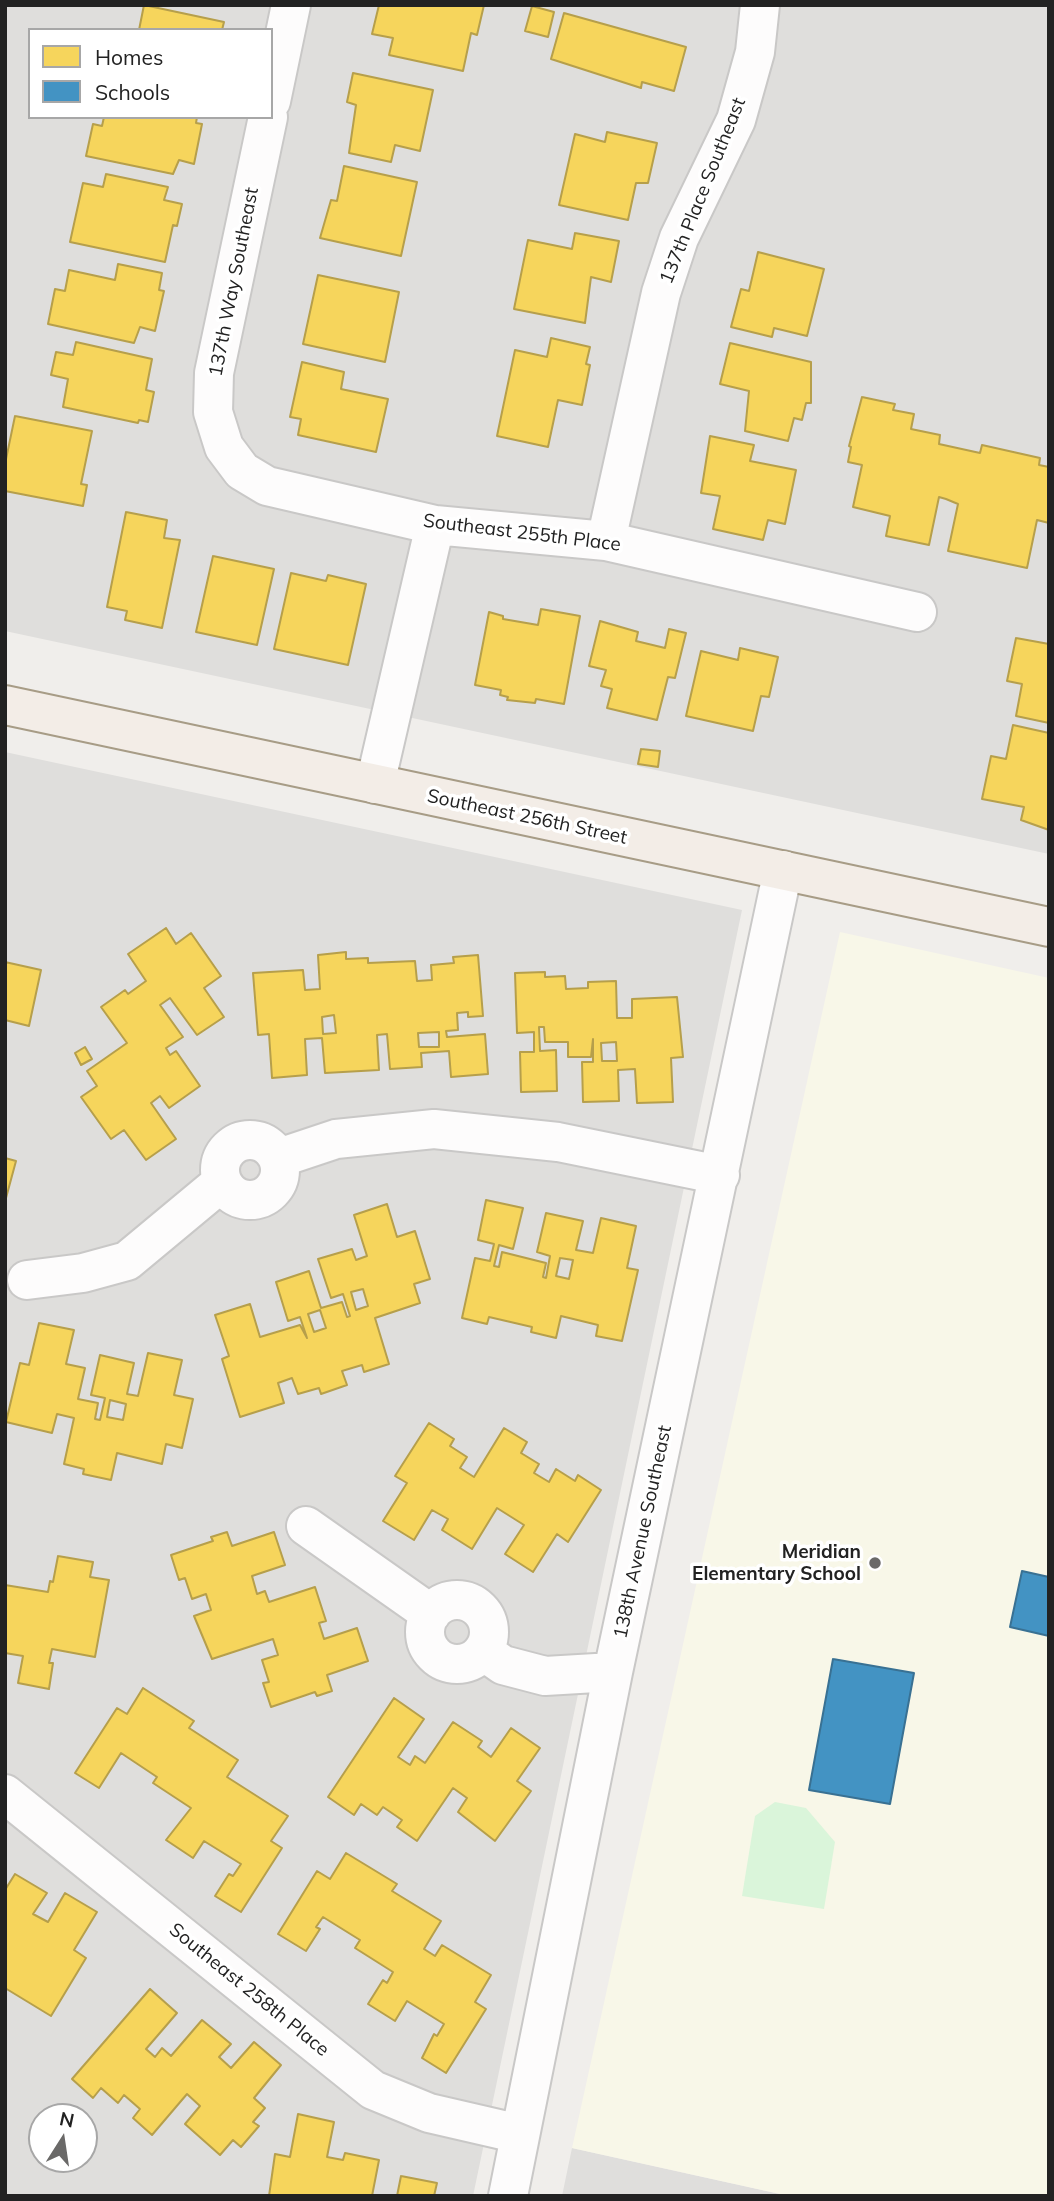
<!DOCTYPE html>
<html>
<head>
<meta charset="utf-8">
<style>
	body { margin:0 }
	#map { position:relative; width:1054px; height:2201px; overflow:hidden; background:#f0eeeb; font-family:Mulish,sans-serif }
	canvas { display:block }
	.frame { position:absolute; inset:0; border:7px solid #222; pointer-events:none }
	.legend { position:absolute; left:28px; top:28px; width:245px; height:91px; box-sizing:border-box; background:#fff; border:2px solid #a7a7a7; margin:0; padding:9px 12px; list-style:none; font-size:21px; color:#222 }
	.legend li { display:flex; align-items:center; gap:14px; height:35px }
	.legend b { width:35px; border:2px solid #a7a7a7 }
	.north { position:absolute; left:28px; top:2103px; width:70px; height:70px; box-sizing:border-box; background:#fff; border:2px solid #a7a7a7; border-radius:50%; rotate:12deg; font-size:19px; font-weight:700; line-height:28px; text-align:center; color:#222 }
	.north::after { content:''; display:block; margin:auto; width:24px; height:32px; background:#6a6968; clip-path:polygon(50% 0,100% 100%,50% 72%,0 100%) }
</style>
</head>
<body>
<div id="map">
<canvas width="1054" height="2201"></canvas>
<div class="frame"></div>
<ul class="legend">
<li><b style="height:19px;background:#f6d55c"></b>Homes</li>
<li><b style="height:19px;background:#4393c3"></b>Schools</li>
</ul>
<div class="north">N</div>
</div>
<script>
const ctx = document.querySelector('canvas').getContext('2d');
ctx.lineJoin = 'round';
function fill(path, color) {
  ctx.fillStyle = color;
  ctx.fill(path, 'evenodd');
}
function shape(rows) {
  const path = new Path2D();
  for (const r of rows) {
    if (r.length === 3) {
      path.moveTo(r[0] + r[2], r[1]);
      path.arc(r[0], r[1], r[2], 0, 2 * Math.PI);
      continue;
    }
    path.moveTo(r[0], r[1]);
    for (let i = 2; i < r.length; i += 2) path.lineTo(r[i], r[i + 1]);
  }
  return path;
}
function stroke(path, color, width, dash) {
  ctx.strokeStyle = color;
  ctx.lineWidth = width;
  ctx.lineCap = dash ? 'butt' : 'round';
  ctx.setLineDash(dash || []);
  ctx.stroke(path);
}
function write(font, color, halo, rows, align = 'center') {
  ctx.font = font + ' Mulish,sans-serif';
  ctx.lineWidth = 7;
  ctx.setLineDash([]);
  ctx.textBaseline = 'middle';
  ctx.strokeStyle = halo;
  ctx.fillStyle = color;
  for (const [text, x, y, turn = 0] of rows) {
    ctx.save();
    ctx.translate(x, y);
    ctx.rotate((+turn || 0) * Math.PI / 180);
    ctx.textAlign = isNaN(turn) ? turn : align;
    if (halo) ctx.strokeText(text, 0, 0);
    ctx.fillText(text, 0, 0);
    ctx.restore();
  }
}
fill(shape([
	[5,5,1049,5,1049,854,5,631],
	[30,30,271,30,271,117,30,117],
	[5,752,742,910,473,2196,5,2196],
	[42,2117,84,2117,84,2159,42,2159],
	[572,2148,789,2196,562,2196]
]), '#dfdedc');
fill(shape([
	[840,932,1049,978,1049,2196,789,2196,572,2148]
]), '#f8f7e8');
fill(shape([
	[775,1802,806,1808,835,1842,824,1909,742,1896,755,1816]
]), '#daf5da');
const homes = shape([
	[144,5,224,22,222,30,139,30,144,5],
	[379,5,484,5,477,35,471,33,463,71,389,55,393,38,372,34,379,5],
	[532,6,554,12,548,37,525,31,532,6],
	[564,13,686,47,674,91,642,82,641,88,551,59,564,13],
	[353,73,433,90,420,151,395,145,391,162,349,153,356,105,347,102,353,73],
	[104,117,197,117,196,123,202,124,194,164,179,160,173,174,86,156,93,124,102,126,104,117],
	[607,132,657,143,648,183,636,183,628,220,559,205,575,134,605,142,607,132],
	[344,166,417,182,401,256,320,238,331,200,337,201,344,166],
	[106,174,168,187,164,200,182,204,177,226,173,225,165,262,70,242,83,183,103,187,106,174],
	[575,233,619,241,611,282,591,277,585,323,514,309,528,240,572,249,575,233],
	[758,252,824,269,807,336,774,328,772,337,731,327,741,289,749,291,758,252],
	[118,264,162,273,159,290,164,291,155,331,140,327,134,343,48,324,55,289,65,291,69,270,115,280,118,264],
	[318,275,399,292,385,362,303,344,318,275],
	[551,338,590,347,586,364,590,365,582,405,558,400,548,447,497,436,515,350,547,357,551,338],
	[76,342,152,359,146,390,154,392,148,422,139,420,138,423,63,407,68,379,51,375,56,352,73,355,76,342],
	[730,343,811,362,811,403,806,403,802,420,794,418,788,441,745,431,749,391,720,384,730,343],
	[302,362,344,372,341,389,388,399,376,452,298,435,301,419,290,417,302,362],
	[862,397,895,404,893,410,914,414,911,429,940,435,939,444,980,453,982,445,1040,458,1039,465,1049,467,1049,523,1037,520,1027,568,948,551,958,504,946,499,939,497,929,545,886,536,890,516,853,507,862,465,848,462,851,447,849,446,862,397],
	[15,416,92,431,81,484,87,485,83,506,5,491,5,464,15,416],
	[710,436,754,445,750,461,796,470,785,524,768,520,763,540,713,529,720,496,701,493,710,436],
	[126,512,167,520,164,538,180,540,162,628,125,620,127,611,107,607,126,512],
	[213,556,274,569,257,645,196,632,213,556],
	[291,573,326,581,328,575,366,584,348,665,274,649,291,573],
	[541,609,580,616,564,704,536,699,535,703,507,700,508,697,500,695,501,690,475,685,489,612,503,616,503,619,538,625,541,609],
	[600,621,638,632,636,641,665,648,669,629,686,633,675,678,668,677,657,720,607,708,612,689,601,686,606,670,589,666,600,621],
	[1016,638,1049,644,1049,723,1016,716,1022,684,1007,681,1016,638],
	[740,648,778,657,769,697,761,696,753,731,686,716,701,651,738,660,740,648],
	[1013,725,1049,733,1049,830,1021,820,1024,807,982,799,991,756,1006,759,1013,725],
	[641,749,660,751,658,767,638,764,641,749],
	[166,928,176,944,191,933,221,976,204,988,224,1017,197,1035,170,998,160,1005,183,1037,166,1048,170,1055,176,1051,200,1086,169,1108,160,1096,151,1103,176,1139,146,1160,124,1130,111,1139,81,1097,97,1086,87,1071,127,1043,101,1007,125,990,128,994,146,981,128,954,166,928],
	[346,952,346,959,368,958,368,963,415,961,417,981,432,980,431,965,454,963,453,957,478,955,483,1016,468,1017,468,1012,457,1013,458,1030,446,1031,447,1037,485,1034,488,1074,451,1077,449,1051,421,1053,422,1067,390,1069,387,1034,377,1035,379,1070,325,1073,322,1038,305,1039,307,1075,272,1078,269,1034,258,1035,253,973,303,970,305,990,320,989,318,955,346,952],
	[334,1015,336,1033,323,1034,322,1017,334,1015],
	[439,1032,439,1047,419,1047,418,1033,439,1032],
	[5,962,41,970,29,1026,5,1020,5,962],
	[545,972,545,977,565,976,566,989,588,988,588,982,616,981,617,1018,632,1018,632,999,677,997,683,1057,671,1058,673,1102,637,1103,635,1069,618,1070,619,1101,583,1102,582,1062,593,1062,593,1039,591,1057,568,1057,568,1042,545,1042,544,1027,539,1027,540,1051,556,1050,557,1091,521,1092,520,1052,534,1052,534,1032,517,1033,515,973,545,972],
	[616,1042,617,1061,602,1061,601,1043,616,1042],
	[85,1047,92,1059,81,1065,75,1053,85,1047],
	[5,1158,16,1161,6,1198,5,1198,5,1158],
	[486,1200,523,1208,513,1249,499,1245,494,1266,499,1267,502,1252,546,1263,543,1277,546,1278,550,1256,537,1252,546,1213,583,1221,576,1250,593,1253,601,1218,636,1226,627,1268,638,1270,622,1341,596,1336,598,1325,561,1316,556,1338,531,1332,532,1327,489,1317,487,1324,462,1318,475,1258,490,1261,494,1244,478,1240,486,1200],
	[560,1258,573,1260,569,1279,556,1276,560,1258],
	[387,1204,397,1237,415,1231,430,1279,414,1284,420,1303,375,1318,389,1364,364,1372,362,1365,342,1371,347,1385,321,1394,319,1388,298,1394,292,1378,278,1383,284,1403,240,1417,222,1359,229,1356,215,1315,250,1304,260,1337,300,1325,307,1338,300,1317,288,1321,276,1282,309,1271,321,1308,342,1302,347,1317,350,1316,343,1294,331,1298,318,1259,352,1249,356,1260,367,1256,354,1215,387,1204],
	[363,1289,368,1306,356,1310,351,1292,363,1289],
	[320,1310,326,1328,314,1332,308,1314,320,1310],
	[39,1323,74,1330,66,1364,85,1368,78,1399,98,1403,95,1419,100,1420,105,1398,91,1395,100,1355,134,1363,127,1394,138,1396,148,1353,182,1360,174,1395,193,1399,182,1448,166,1444,162,1464,117,1453,111,1480,83,1474,84,1469,64,1464,74,1418,57,1414,52,1433,6,1422,20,1363,29,1365,39,1323],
	[110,1400,126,1404,123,1420,107,1417,110,1400],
	[429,1423,454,1439,450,1446,467,1457,460,1468,474,1477,504,1428,527,1442,521,1453,539,1464,534,1473,549,1482,556,1469,575,1481,578,1475,601,1490,568,1542,557,1534,533,1572,505,1554,524,1525,497,1508,472,1549,442,1530,448,1519,432,1510,414,1540,383,1521,407,1483,395,1476,429,1423],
	[227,1532,232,1546,274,1532,285,1565,252,1576,257,1594,265,1591,269,1602,315,1587,326,1621,319,1623,324,1639,357,1628,368,1661,327,1675,332,1691,317,1696,315,1692,271,1707,263,1683,269,1682,262,1660,278,1655,273,1639,212,1659,194,1616,211,1610,206,1594,192,1599,185,1578,179,1580,171,1555,213,1541,211,1537,227,1532],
	[58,1556,93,1562,90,1577,109,1580,95,1657,52,1649,49,1663,53,1663,49,1689,18,1683,23,1656,5,1653,5,1585,48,1592,50,1581,53,1582,58,1556],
	[143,1688,194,1721,189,1728,238,1760,227,1777,288,1816,271,1841,282,1848,241,1912,215,1896,229,1874,233,1876,241,1864,204,1841,193,1858,166,1840,191,1808,153,1783,157,1777,121,1753,99,1788,75,1773,117,1708,127,1714,143,1688],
	[394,1698,424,1719,398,1757,410,1765,415,1756,425,1763,453,1722,482,1741,478,1747,491,1757,511,1728,540,1748,517,1781,531,1791,495,1841,458,1812,467,1798,453,1788,417,1841,397,1827,402,1820,383,1807,377,1815,361,1804,354,1815,328,1797,394,1698],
	[346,1853,397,1884,392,1891,441,1921,424,1949,435,1956,442,1945,491,1975,475,2002,486,2009,446,2073,422,2058,434,2034,437,2036,444,2024,407,2001,395,2021,368,2004,383,1980,387,1983,393,1972,355,1948,360,1940,323,1917,316,1927,320,1929,306,1951,278,1934,317,1871,330,1879,346,1853],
	[15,1874,47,1893,33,1914,48,1922,65,1893,97,1912,74,1950,86,1958,51,2016,5,1988,5,1890,15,1874],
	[150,1989,177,2013,146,2049,155,2057,162,2048,171,2056,202,2020,231,2044,219,2057,231,2068,254,2042,281,2065,254,2098,265,2108,253,2122,259,2126,241,2147,233,2140,220,2155,185,2124,200,2106,187,2094,152,2135,133,2118,140,2109,124,2095,118,2103,101,2088,93,2098,72,2079,150,1989],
	[298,2114,334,2122,327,2157,343,2160,345,2153,379,2160,372,2196,269,2196,275,2154,290,2157,298,2114],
	[401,2176,437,2183,434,2196,397,2196,401,2176]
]);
fill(homes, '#f6d55c');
stroke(homes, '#b69f4b', 2);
const schools = shape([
	[1022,1571,1049,1577,1049,1636,1010,1627,1022,1571],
	[833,1659,914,1673,890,1804,809,1790,833,1659]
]);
fill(schools, '#4393c3');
stroke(schools, '#397193', 2);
const minor = shape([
	[271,101,291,5],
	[268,117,214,373,213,412,224,447,242,471,267,486,435,525,606,541,917,612],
	[606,541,661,293,679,238,736,120,755,52,760,5],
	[375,784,435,525],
	[250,1170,30],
	[279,1158,336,1139,434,1129,558,1142,720,1175],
	[27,1280,83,1273,127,1261,222,1182],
	[306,1526,431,1614],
	[457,1632,32],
	[483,1651,503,1665,545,1676,613,1672],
	[5,1794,373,2090,429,2113,520,2134],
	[508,2196,613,1672,783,870]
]);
const major = shape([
	[5,705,1049,927]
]);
stroke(minor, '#c9c8c7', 42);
stroke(major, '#a79c86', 42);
stroke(minor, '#fdfcfc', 38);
stroke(major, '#f3ede7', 38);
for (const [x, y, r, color] of [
	[875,1563,7,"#6a6968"]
]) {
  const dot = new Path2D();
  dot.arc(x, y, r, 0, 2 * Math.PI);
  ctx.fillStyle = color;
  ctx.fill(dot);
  stroke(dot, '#fff', 2.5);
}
write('19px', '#222', '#fff', [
	["137th Place Southeast",703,191,-68],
	["137th Way Southeast",234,282,-79],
	["Southeast 255th Place",522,533,7],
	["Southeast 256th Street",527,817,12],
	["138th Avenue Southeast",643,1532,-78],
	["Southeast 258th Place",249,1990,39]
]);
write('bold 19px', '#222', '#fff', [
	["Meridian",861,1552],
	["Elementary School",861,1574]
], 'right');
</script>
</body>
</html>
